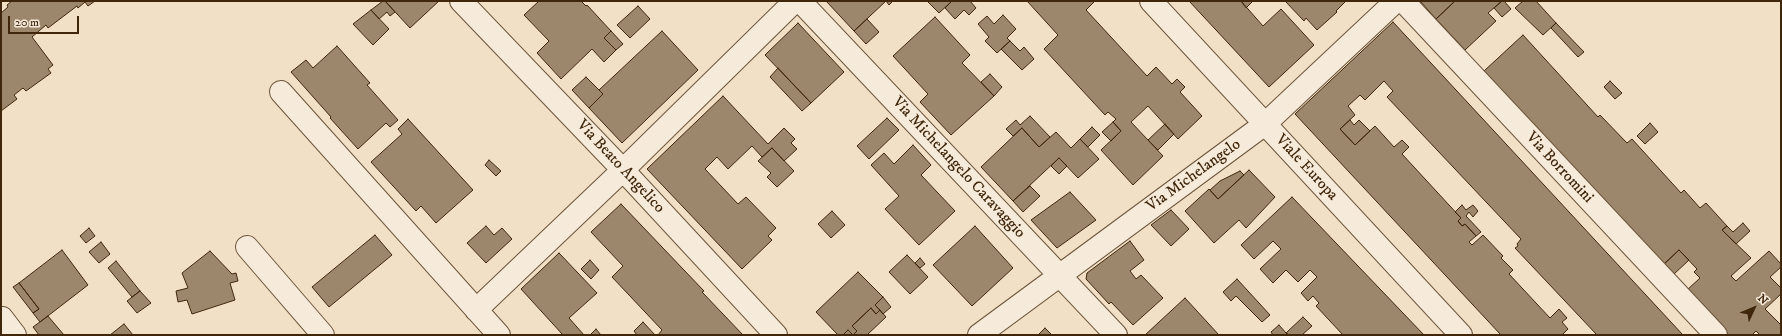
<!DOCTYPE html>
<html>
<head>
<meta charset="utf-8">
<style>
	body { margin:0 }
	#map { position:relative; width:1782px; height:336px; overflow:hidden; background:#f1dfc6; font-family:"IM FELL DW Pica",serif }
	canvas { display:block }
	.frame { position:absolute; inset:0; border:2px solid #40270c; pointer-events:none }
	.north { position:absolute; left:1734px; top:288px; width:40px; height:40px; -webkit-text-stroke:3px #f6eada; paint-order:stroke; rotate:46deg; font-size:11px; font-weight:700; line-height:16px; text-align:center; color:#40270c }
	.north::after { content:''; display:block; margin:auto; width:14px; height:18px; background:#40270c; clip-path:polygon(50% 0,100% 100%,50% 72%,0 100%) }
	.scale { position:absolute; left:8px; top:16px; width:71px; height:18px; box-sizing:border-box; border:2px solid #40270c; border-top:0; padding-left:5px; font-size:12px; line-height:14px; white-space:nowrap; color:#40270c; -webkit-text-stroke:3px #f6eada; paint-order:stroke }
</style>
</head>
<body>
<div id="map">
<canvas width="1782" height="336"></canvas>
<div class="frame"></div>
<div class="north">N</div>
<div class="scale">20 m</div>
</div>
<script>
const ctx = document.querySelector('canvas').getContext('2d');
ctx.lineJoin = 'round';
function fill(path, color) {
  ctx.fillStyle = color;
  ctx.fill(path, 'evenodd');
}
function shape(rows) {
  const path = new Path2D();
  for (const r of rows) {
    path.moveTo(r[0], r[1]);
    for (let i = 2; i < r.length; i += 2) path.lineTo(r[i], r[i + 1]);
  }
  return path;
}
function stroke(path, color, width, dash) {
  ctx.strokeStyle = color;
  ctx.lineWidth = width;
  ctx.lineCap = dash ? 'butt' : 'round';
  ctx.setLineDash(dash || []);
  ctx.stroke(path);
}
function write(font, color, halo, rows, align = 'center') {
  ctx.font = font + ' "IM FELL DW Pica",serif';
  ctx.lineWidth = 3;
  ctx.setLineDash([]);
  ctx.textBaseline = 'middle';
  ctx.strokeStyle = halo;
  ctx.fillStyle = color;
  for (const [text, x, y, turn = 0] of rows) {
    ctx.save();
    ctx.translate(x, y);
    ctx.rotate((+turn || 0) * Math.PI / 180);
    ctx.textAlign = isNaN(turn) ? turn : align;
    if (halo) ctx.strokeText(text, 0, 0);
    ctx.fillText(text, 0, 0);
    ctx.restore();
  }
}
const building = shape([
	[12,1,95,1,88,6,85,2,78,8,77,6,48,28,46,25,32,37,53,65,48,69,51,73,26,91,23,88,14,95,17,99,1,111,1,13,8,7,7,5,12,1],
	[383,1,385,1,395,12,390,16,387,12,379,19,371,10,383,1],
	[385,1,439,1,410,28,385,1],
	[539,1,581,1,586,6,587,5,611,31,604,38,616,50,604,62,592,49,561,79,537,53,549,41,524,15,539,1],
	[826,1,893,1,889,5,886,1,854,31,826,1],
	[927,1,952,1,939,13,927,1],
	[952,1,970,1,976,8,969,15,964,10,955,19,945,8,952,1],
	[1027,1,1095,1,1086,10,1147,76,1156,67,1172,84,1177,79,1185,87,1180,92,1202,116,1178,139,1148,106,1131,122,1163,156,1133,185,1101,150,1121,131,1113,122,1116,119,1108,112,1105,115,1044,49,1058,35,1027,1],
	[1189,1,1241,1,1263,26,1281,9,1314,45,1269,87,1189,1],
	[1241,1,1253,1,1246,8,1241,1],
	[1285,1,1346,1,1336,11,1337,12,1317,30,1306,18,1304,21,1285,1],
	[1420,1,1455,1,1436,19,1420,1],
	[1455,1,1502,1,1488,13,1496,21,1465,50,1436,19,1455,1],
	[1502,1,1504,1,1511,9,1502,17,1494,8,1502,1],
	[1523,1,1536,1,1556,23,1543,35,1515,8,1523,1],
	[638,6,650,19,630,38,617,25,638,6],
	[371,10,389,29,373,45,353,24,371,10],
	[1003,15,1016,29,1007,38,1010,41,997,53,985,41,989,37,978,24,987,16,994,24,1003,15],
	[935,17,970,55,962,63,994,96,951,135,920,102,928,94,893,56,935,17],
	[867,19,879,32,866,44,854,31,867,19],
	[1393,22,1683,335,1597,335,1515,248,1518,246,1517,244,1521,239,1387,97,1393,91,1384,81,1365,100,1360,95,1348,106,1355,115,1340,129,1355,145,1375,126,1394,147,1402,140,1409,147,1402,154,1461,218,1458,221,1462,226,1465,224,1476,236,1469,242,1472,245,1483,235,1503,256,1501,258,1513,270,1509,274,1550,318,1559,309,1567,318,1562,322,1568,329,1562,335,1501,335,1295,114,1393,22],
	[798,23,844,72,811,103,765,55,798,23],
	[1556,23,1584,52,1578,57,1551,28,1556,23],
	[611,31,623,44,616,50,604,38,611,31],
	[662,31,698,70,622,143,589,108,603,94,599,90,662,31],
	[1523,35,1598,117,1600,115,1627,143,1632,139,1681,193,1684,190,1700,208,1706,203,1727,226,1722,230,1751,258,1731,276,1736,281,1769,251,1781,264,1781,267,1770,277,1781,288,1781,294,1765,309,1781,325,1781,335,1760,335,1756,331,1752,335,1728,335,1687,290,1700,278,1694,272,1697,269,1679,250,1663,265,1484,71,1523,35],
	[1010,41,1020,51,1024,47,1034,59,1022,70,1001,49,1010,41],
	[337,46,370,83,367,85,398,120,390,127,386,123,358,149,330,118,331,117,291,72,306,60,313,68,337,46],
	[778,68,811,103,802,111,770,77,778,68],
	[990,74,1002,87,994,96,981,82,990,74],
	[586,77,603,94,589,108,572,90,586,77],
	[1610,81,1622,93,1615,99,1604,87,1610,81],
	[723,96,768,144,784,128,795,139,791,143,797,149,784,161,772,148,762,157,752,146,728,169,717,157,705,169,738,204,746,197,776,228,768,236,772,240,742,269,647,169,723,96],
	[1030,116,1050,137,1039,147,1022,128,1013,136,1006,129,1016,120,1020,125,1030,116],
	[887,118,899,130,869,159,857,146,887,118],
	[408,119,473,190,436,223,421,206,416,211,371,162,402,134,398,129,408,119],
	[1350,120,1354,125,1359,120,1370,131,1355,145,1340,129,1350,120],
	[1113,122,1121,131,1111,141,1102,132,1113,122],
	[1650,123,1658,132,1645,144,1637,136,1650,123],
	[1165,124,1174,134,1158,150,1148,140,1165,124],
	[1092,127,1100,135,1088,147,1080,139,1092,127],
	[1022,128,1039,147,1056,132,1071,148,1080,139,1099,159,1078,178,1059,158,1013,201,981,167,1022,128],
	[913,145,931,165,921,175,955,211,919,245,885,209,899,196,871,165,884,153,894,164,913,145],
	[772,148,794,171,777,187,767,177,771,173,758,161,772,148],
	[1059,158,1067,166,1059,174,1051,166,1059,158],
	[489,160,501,171,496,176,485,165,489,160],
	[1249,170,1275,197,1246,228,1239,220,1214,243,1185,211,1209,189,1218,199,1249,170],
	[1240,171,1244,175,1218,199,1210,190,1220,181,1240,171],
	[1030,186,1040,196,1023,212,1013,201,1030,186],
	[1070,192,1096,220,1057,248,1031,220,1070,192],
	[1292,197,1424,335,1343,335,1316,306,1319,303,1313,296,1308,301,1301,293,1317,277,1310,270,1298,282,1286,270,1273,283,1260,269,1281,249,1273,241,1254,259,1241,245,1292,197],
	[621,204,704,291,702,292,743,335,658,335,662,330,612,277,623,266,591,232,621,204],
	[1462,205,1466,210,1473,205,1478,211,1473,217,1469,212,1466,216,1481,232,1476,236,1465,224,1462,226,1458,221,1461,218,1455,212,1462,205],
	[1171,210,1189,229,1171,246,1151,225,1171,210],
	[832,211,845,225,831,238,818,224,832,211],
	[1743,223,1750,231,1736,244,1722,230,1727,226,1733,232,1743,223],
	[486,226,494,235,502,228,512,239,486,263,467,243,486,226],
	[975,226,1013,268,972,306,933,265,975,226],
	[89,228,95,236,86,243,80,236,89,228],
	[375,235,392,255,329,307,312,287,375,235],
	[1130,241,1144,260,1130,271,1136,279,1141,275,1163,298,1133,325,1111,302,1109,304,1086,279,1087,273,1130,241],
	[101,242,110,254,99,263,89,252,101,242],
	[62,250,88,285,40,322,33,313,39,309,19,283,62,250],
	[1679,250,1689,260,1673,275,1663,265,1679,250],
	[210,251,232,274,236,273,238,281,230,283,235,300,192,314,187,300,178,302,176,291,188,288,182,273,210,251],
	[559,253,597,293,569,318,584,335,563,335,521,289,559,253],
	[907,255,928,277,910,294,889,272,907,255],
	[920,258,925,264,920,268,915,263,920,258],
	[590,260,599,270,591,279,581,269,590,260],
	[116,261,140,291,132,297,108,268,116,261],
	[858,272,883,297,875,305,880,310,876,314,871,308,852,326,857,331,853,335,848,330,843,335,838,335,816,312,858,272],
	[1237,279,1270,315,1262,322,1236,296,1231,301,1223,292,1237,279],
	[19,283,39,309,33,313,13,287,19,283],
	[140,291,151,303,137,313,127,301,140,291],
	[883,297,891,307,883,314,875,305,883,297],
	[1185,298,1219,335,1145,335,1185,298],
	[871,308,876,314,880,310,886,317,867,335,853,335,857,331,852,326,871,308],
	[48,316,64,335,39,335,33,327,48,316],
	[1303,317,1312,326,1302,335,1289,335,1286,333,1303,317],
	[643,322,655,335,637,335,634,331,643,322],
	[124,324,133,335,110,335,124,324],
	[1279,325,1286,333,1289,335,1273,335,1271,332,1279,325],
	[1045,328,1052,335,1038,335,1045,328],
	[596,329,601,335,590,335,596,329],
	[848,330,853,335,843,335,848,330]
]);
fill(building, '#9c876d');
stroke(building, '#40270c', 1);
const minor = shape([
	[461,1,623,170,776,335],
	[800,1,1116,335],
	[1151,1,1461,335],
	[1403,1,1716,335],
	[281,92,499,335],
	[247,247,323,335],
	[476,310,623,170,795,1],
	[2,318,15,335],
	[979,335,1265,124,1396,1]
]);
stroke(minor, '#6c553a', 24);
stroke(minor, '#f6eada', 22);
write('16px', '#40270c', '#f6eada', [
	["Via Beato Angelico",620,167,47],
	["Via Michelangelo Caravaggio",958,168,47],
	["Viale Europa",1306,168,47],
	["Via Borromini",1559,168,47],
	["Via Michelangelo",1194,176,-36]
]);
</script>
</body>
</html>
